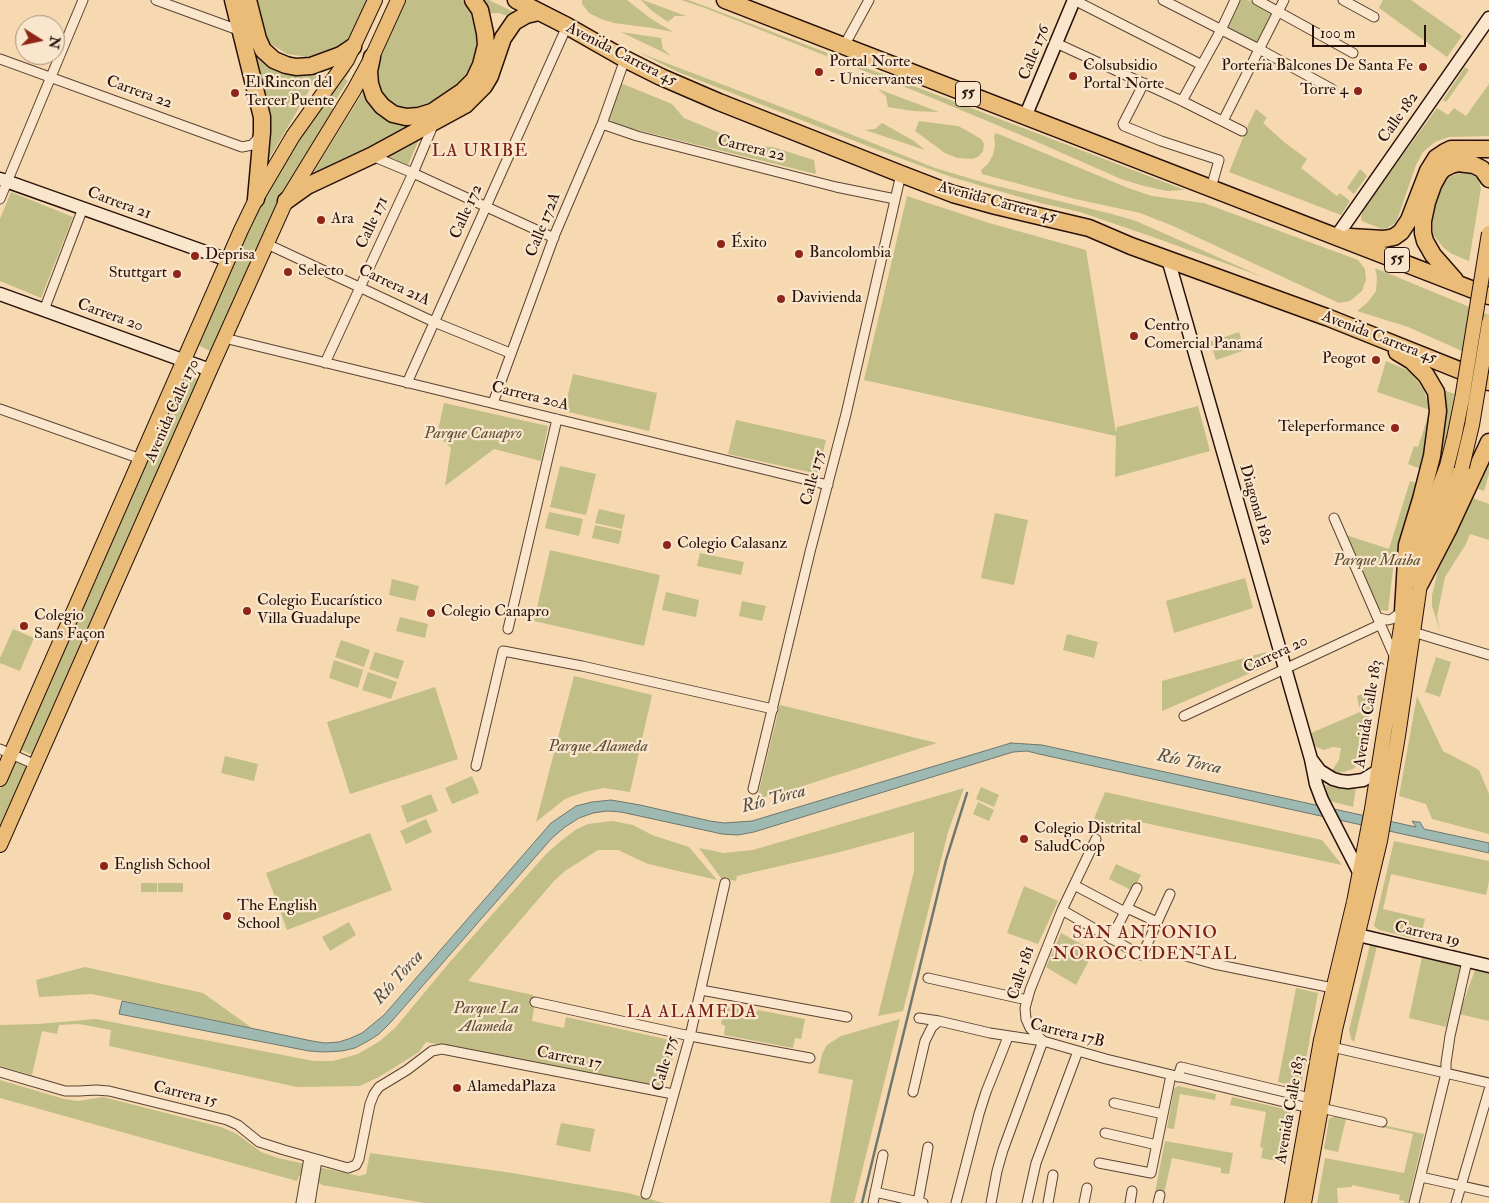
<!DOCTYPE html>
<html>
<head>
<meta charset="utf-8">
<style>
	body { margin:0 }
	#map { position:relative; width:1489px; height:1203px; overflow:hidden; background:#f6d9b1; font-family:"IM FELL Double Pica",serif }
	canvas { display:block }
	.north { position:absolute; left:15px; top:15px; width:50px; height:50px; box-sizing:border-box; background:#f9e6cc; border:1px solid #a5917e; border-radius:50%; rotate:100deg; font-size:14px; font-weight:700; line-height:20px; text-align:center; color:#271109 }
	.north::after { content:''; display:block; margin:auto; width:18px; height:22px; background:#8f2418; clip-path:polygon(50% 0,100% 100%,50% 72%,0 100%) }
	.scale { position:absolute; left:1312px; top:25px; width:114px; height:22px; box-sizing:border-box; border:2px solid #271109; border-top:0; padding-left:6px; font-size:15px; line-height:18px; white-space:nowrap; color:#271109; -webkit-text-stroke:4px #f9e6cc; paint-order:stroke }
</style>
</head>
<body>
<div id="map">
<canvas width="1489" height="1203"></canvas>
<div class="north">N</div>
<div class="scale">100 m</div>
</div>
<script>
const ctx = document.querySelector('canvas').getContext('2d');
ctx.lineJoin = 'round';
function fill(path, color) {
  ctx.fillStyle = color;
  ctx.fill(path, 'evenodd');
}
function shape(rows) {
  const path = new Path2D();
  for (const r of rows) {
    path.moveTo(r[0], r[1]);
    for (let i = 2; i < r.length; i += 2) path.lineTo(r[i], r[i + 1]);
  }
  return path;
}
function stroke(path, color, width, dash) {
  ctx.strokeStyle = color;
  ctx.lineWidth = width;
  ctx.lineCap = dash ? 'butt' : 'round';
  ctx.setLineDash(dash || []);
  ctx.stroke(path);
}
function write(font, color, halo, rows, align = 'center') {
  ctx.font = font + ' "IM FELL Double Pica",serif';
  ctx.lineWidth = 4.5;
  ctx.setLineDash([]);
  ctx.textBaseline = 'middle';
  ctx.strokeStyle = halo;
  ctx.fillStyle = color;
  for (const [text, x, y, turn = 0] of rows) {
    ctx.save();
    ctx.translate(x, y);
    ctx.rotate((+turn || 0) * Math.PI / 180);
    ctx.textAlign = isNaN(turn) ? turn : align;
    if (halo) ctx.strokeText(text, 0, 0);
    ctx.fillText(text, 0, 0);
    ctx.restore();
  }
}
fill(shape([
	[257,0,368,0,349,43,307,57,287,54,271,44,263,28],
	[403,0,462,0,476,21,480,45,471,74,460,85,422,108,406,109,390,102,381,93,375,82,375,66],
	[479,0,489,0,514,12,510,17,499,13,492,13,486,16],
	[582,0,627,0,650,18,673,32,652,28,614,23,601,19,589,13,582,4],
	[641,0,643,0,686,16,675,16,668,22,652,11],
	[681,0,688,0,702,5,1185,190,1167,191,1144,186,1121,179,1028,138,920,93,705,8],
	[1239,0,1248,0,1273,13,1257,46,1225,29],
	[1383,0,1411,0,1462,36,1447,57,1379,8],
	[621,32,661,38,663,49,671,56],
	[251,45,269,60,323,67,269,159,266,119],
	[640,53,805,116,935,168,989,184,1112,214,1136,221,1263,277,1153,237,1080,212,1040,203,951,177,878,150,678,72],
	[1465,67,1469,70,1446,102,1443,100],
	[348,68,350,71,345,79,348,81,331,107,334,110,212,352,196,344,238,246,281,166],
	[623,84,672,104,684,118,737,140,760,146,773,147,814,160,816,174,617,125,608,119,620,86],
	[1489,84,1489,136,1449,137,1435,142,1423,152,1416,165,1397,220,1394,224,1387,228,1382,229,1362,221,1361,218,1363,210,1437,108,1448,115,1454,108,1466,116],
	[367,86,369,95,420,121,401,135,312,174],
	[878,89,939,112,913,111,888,107,886,96],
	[1256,109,1267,118,1263,123,1284,142,1307,159,1301,168,1337,196,1340,193,1350,201,1341,215,1229,172,1249,123],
	[919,121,958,126,966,130,981,139,984,144,983,151,978,157,972,159,957,158,945,153,915,131],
	[882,123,914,141,925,150,865,130,875,129],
	[996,133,1128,188,1152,196,1204,203,1358,260,1365,269,1366,280,1362,291,1350,301,1339,303,1173,226,1140,213,1075,199,982,174,981,170,988,164,993,155,995,145,994,136],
	[420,137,408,165,384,155],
	[1360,169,1367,176,1354,194,1347,188],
	[1465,172,1472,174,1478,179,1481,188,1469,261,1452,254,1444,248,1433,235,1433,217,1436,201,1443,183,1450,176],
	[11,192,73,217,41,298,0,281,0,219],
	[907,196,989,223,1086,250,1116,433,1117,427,1198,406,1210,451,1115,477,1116,436,864,380],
	[1375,268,1489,315,1489,363,1408,327,1357,311,1367,303,1376,291,1377,277],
	[1239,332,1245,350,1216,360,1210,342],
	[1386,361,1409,371,1417,380,1424,391,1428,403,1430,410,1427,440,1421,469,1408,464,1414,446,1418,447,1430,410,1377,392],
	[182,374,200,380,33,755,19,749],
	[573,374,657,393,649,431,564,411],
	[1440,389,1455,394,1443,453,1427,498],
	[444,403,548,426,541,461,494,449,445,486,451,448,437,435],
	[736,420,826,440,818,474,728,454],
	[1489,464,1489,474,1484,491,1478,489],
	[560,466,596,474,586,515,550,507],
	[1410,481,1416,483,1393,569,1388,611,1380,610,1346,535,1389,549],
	[1473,498,1489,504,1489,540,1470,534,1466,544,1445,577,1437,616,1440,631,1432,606,1432,595,1438,570],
	[599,509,625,515,622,529,595,523],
	[549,512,583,519,579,536,545,528],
	[995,513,1028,520,1014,585,981,578],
	[595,525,622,531,619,544,592,538],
	[550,550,660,575,644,646,534,621],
	[700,553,744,562,741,575,697,566],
	[1245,578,1253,608,1174,633,1166,601],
	[392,579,419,586,415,601,389,595],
	[666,592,699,600,696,617,662,610],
	[742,601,766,606,762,621,739,616],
	[400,617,428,624,425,638,396,631],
	[13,629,34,638,20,671,0,663,0,658],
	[1067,634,1098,642,1094,658,1063,650],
	[341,640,370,650,364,667,335,657],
	[375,652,404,661,398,679,369,669],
	[1266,652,1269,665,1162,711,1162,681],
	[1436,657,1451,662,1440,697,1425,692],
	[334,660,363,670,358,688,329,678],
	[368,672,397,682,391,699,362,690],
	[574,676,652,695,630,792,604,788,584,792,565,799,536,822],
	[435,687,458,759,350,794,327,722],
	[1374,689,1363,759,1353,769,1339,773,1331,772,1339,760,1341,748,1333,747,1324,750,1314,746,1311,733,1360,712,1357,696],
	[1417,696,1443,751,1479,770,1489,794,1489,834,1432,819,1426,804,1399,796],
	[780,704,780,705,937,743,784,792,757,799],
	[225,756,258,764,254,781,221,773],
	[12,761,15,761,28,767,0,835,0,789],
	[472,776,479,793,452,804,445,788],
	[1325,785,1340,789,1356,787,1353,807,1330,801],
	[981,787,999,795,994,807,976,799],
	[964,788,948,832,903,1011,878,1016,914,871,914,832,836,853,737,876,736,881,721,878,699,848,724,853,753,850],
	[1105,792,1322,840,1342,865,1126,819,1120,830,1118,829,1093,821],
	[431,794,438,811,407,823,401,806],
	[978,802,994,810,989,821,973,814],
	[426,819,432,832,406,844,400,831],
	[612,821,633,825,652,835,689,847,717,880,648,864,618,850,598,850,565,871,554,881,468,981,533,995,535,1001,532,1021,564,1028,566,1017,670,1040,673,1043,675,1050,668,1078,663,1085,654,1086,426,1042,419,1052,379,1077,360,1086,297,1087,109,1046,111,1030,79,1024,59,1025,57,1034,42,1031,32,1075,0,1066,0,1025,38,1024,96,1019,314,1061,333,1061,358,1054,380,1041,395,1028,449,963,547,853,562,840,577,829,588,824],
	[370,833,392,890,287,930,266,873],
	[1394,841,1489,861,1489,881,1486,895,1391,874,1383,909,1425,919,1420,940,1379,930,1374,926],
	[1116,864,1141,875,1133,891,1109,879],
	[141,883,157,883,157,892,141,892],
	[158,883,183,883,183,892,158,892],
	[1024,886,1058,901,1038,944,1007,933],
	[349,922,356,935,330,951,322,937],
	[1061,933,1094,951,1076,985,1046,967],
	[1370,945,1377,946,1354,1042,1351,1039,1349,1030],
	[1422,957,1460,967,1446,1027,1409,1018],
	[85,967,203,993,252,1028,92,994,39,997,36,980],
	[1475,970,1489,974,1489,1021,1459,1014],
	[1296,988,1318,993,1301,1087,1278,1082],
	[724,1006,757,1012,758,1010,805,1019,801,1039,795,1038,793,1048,724,1035,725,1026,721,1024],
	[900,1019,854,1203,830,1203,853,1080,818,1073,822,1054,827,1045,841,1036],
	[0,1080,64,1099,78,1101,103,1097,221,1127,237,1134,261,1152,278,1158,359,1176,366,1174,370,1153,512,1173,628,1193,664,1203,425,1203,322,1185,318,1182,318,1178,303,1174,299,1176,297,1181,0,1098],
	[1178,1086,1216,1094,1215,1100,1180,1094,1174,1129,1167,1128,1174,1089],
	[1232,1097,1289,1110,1295,1118,1287,1163,1261,1158,1263,1148,1260,1147,1266,1112,1230,1105],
	[1337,1115,1424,1134,1408,1203,1404,1203,1404,1201,1399,1200,1400,1195,1352,1185,1352,1187,1337,1188,1338,1203,1317,1203,1325,1158,1404,1173,1413,1134,1346,1119,1338,1152,1324,1149,1329,1119],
	[561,1123,595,1129,590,1152,556,1145],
	[1165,1141,1233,1153,1229,1174,1221,1173,1221,1168,1172,1158,1164,1194,1155,1192]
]), '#c2be88');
const water = shape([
	[1011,743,1042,745,1416,827,1412,821,1416,822,1420,822,1424,829,1489,843,1489,853,1039,754,1027,751,1013,752,754,832,738,835,722,834,621,812,607,811,593,813,579,818,565,827,552,838,391,1022,379,1034,368,1041,355,1048,342,1051,324,1052,309,1051,119,1014,122,1001,312,1041,325,1043,339,1042,351,1038,362,1033,384,1015,551,823,576,806,592,802,611,800,640,805,710,821,724,823,752,821,1011,743]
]);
fill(water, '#9eb9b2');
stroke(water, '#6e766e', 1);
stroke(shape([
	[862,1203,946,860,967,793]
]), '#6e766e', 2.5);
const street = shape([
	[156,0,241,31],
	[1074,0,1202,65],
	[1163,0,1259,49,1332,89],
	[1257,0,1353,53],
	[1343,0,1374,17],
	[1056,43,1182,101,1242,131],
	[844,46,869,0],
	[0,59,242,147,252,145,260,136],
	[1144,83,1123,124,1124,126,1161,141,1219,160,1211,188],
	[1182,101,1221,30,1235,0],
	[1223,121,1284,0],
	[602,124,637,136,836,187,895,199],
	[372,156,413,173,554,238],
	[0,199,83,0],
	[267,244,434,322,510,353],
	[44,310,83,208],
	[224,338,828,485],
	[325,363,413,173,434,123],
	[407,383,567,26],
	[493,403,555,234,602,124,625,59],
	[0,409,141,459],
	[1334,518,1395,658],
	[1379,618,1388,620,1392,619,1403,611],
	[508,629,557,419],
	[1413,632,1489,655],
	[1184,716,1381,624],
	[0,749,36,765],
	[476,766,503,651,582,666,773,709],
	[753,789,810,552,846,414,901,174],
	[1074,885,1125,912],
	[1127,908,1157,922],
	[1062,910,1140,955,1144,951,1170,894],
	[1111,939,1137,888],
	[1168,951,1214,964,1333,988],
	[928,978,1027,1000],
	[701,990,847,1017],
	[535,1002,690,1036,810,1058],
	[919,1018,939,1021,990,1033,1043,1041,1106,1059,1309,1108],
	[1043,1041,1030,1028,1026,1019,1025,1008,1030,990,1062,910,1096,839],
	[1332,1047,1489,1083],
	[0,1072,65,1091,79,1091,96,1090,109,1091,227,1120,238,1125,259,1142,284,1150,348,1168,356,1165,359,1159,370,1104,374,1094,379,1087,407,1070,432,1051,442,1049,673,1094],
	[1178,1077,1181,1067,1310,1098],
	[913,1092,925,1041,932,1027,939,1021],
	[1114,1103,1163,1114],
	[1321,1108,1382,1122],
	[1105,1133,1157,1145],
	[1099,1163,1151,1173,1171,1075],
	[1421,1177,1489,1192],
	[875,1192,923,1203],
	[646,1194,690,1036,725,883],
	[918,1202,928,1147],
	[301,1203,309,1158],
	[310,1203,317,1160],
	[873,1203,883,1155],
	[956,1203,979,1114,986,1092,1008,1037],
	[991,1203,997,1171,1003,1150,1043,1041],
	[1027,1203,1036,1163,1078,1051],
	[1048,1203,1053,1175],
	[1084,1203,1087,1188],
	[1130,1203,1132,1191],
	[1158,1203,1160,1195],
	[1414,1203,1446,1073,1446,1063,1450,1036,1467,961],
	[1456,1203,1489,1090]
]);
const secondary = shape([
	[1025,117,1074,0],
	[0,179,228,260],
	[1336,237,1489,18],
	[1168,259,1311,759,1316,784,1322,800,1360,874],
	[0,294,210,370],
	[1311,759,1320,771,1333,779,1340,781,1348,782,1363,780,1378,771],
	[1358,935,1489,966]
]);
const primary = shape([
	[1410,574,1417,546,1447,466],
	[0,779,241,230,256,199,293,136,347,60,375,0],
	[0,845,210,370,286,201,354,90,372,57,398,0],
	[1292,1203,1321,1040,1354,902,1372,809,1405,602],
	[1304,1203,1335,1030,1380,841,1398,736,1420,584,1433,538,1462,467]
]);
const highway = shape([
	[233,0,262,117,262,132,256,199],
	[248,0,258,39,263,50,274,60,286,65,296,67,311,66,341,55,353,47],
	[516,0,567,26,625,59,661,77,719,102,901,174,953,194,996,206,1089,228,1131,246,1329,318,1489,382],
	[725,0,1489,296],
	[372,57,369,71,370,84,374,96,382,106,393,114,406,117,419,116,432,112,463,91,474,80,481,65,486,45,485,33,480,10,473,0],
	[286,201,307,186,371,156,465,105,484,86,490,76,503,38,514,22,526,15,539,12],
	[1350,237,1384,239,1394,237,1401,232,1409,220,1428,171,1436,158,1445,152,1451,149,1489,149],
	[1455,280,1433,255,1425,241,1423,233,1423,221,1427,202,1433,185,1439,174,1443,169,1451,165,1458,163,1474,165,1482,169,1489,179],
	[1397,352,1412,361,1426,375,1436,392,1438,411,1432,456,1421,499,1407,545,1403,611],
	[1420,584,1448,530,1489,442]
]);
stroke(street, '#5b4333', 11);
stroke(secondary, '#271109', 15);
stroke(primary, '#271109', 16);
stroke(highway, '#271109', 19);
stroke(street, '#f9e6cc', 9);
stroke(secondary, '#f9e6cc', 12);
stroke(primary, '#ebbc78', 14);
stroke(highway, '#ebbc78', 16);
const primaryBridge = shape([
	[1447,466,1454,438,1462,399,1489,233],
	[1462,467,1472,425,1489,323]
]);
stroke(primaryBridge, '#271109', 16, []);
stroke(primaryBridge, '#ebbc78', 14);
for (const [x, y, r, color] of [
	[1423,67,5,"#8f2418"],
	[819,72,5,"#8f2418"],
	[1073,76,5,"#8f2418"],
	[1358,91,5,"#8f2418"],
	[235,93,5,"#8f2418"],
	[321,220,5,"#8f2418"],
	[721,244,5,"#8f2418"],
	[799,254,5,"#8f2418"],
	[195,256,5,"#8f2418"],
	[288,272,5,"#8f2418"],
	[177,274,5,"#8f2418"],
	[781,299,5,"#8f2418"],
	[1134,336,5,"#8f2418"],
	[1376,360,5,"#8f2418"],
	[1395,428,5,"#8f2418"],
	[667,545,5,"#8f2418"],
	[247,611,5,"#8f2418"],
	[431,613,5,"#8f2418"],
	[24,626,5,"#8f2418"],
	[1024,839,5,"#8f2418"],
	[104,866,5,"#8f2418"],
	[227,916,5,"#8f2418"],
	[457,1088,5,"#8f2418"]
]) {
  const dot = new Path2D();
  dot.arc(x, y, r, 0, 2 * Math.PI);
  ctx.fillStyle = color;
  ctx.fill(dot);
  stroke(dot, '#f9e6cc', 2);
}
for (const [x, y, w] of [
	[968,94,25],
	[1397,260,25]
]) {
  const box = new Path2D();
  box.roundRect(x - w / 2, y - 12.5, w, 25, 4);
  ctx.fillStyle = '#f9e6cc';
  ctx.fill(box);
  stroke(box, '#271109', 1);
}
write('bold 15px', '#271109', null, [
	["55",968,94],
	["55",1397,260]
]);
write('16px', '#271109', '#f9e6cc', [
	["Calle 176",1035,53,-68],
	["Avenida Carrera 45",621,55,27],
	["Carrera 22",139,93,20],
	["Calle 182",1399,118,-55],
	["Carrera 22",751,149,14],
	["Avenida Carrera 45",997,203,15],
	["Carrera 21",119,204,20],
	["Calle 172",467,212,-66],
	["Calle 171",373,223,-65],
	["Calle 172A",544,225,-68],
	["Carrera 21A",394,286,25],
	["Carrera 20",110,316,20],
	["Avenida Carrera 45",1379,338,21],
	["Carrera 20A",530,397,14],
	["Avenida Calle 170",173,411,-66],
	["Calle 175",814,478,-75],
	["Diagonal 182",1255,505,74],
	["Carrera 20",1276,655,-25],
	["Avenida Calle 183",1369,714,-81],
	["Carrera 19",1427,935,13],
	["Calle 181",1022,973,-72],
	["Carrera 17B",1067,1034,14],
	["Carrera 17",569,1059,11],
	["Calle 175",666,1064,-74],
	["Carrera 15",185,1095,14],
	["Avenida Calle 183",1291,1110,-80]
]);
write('16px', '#271109', '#f9e6cc', [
	["Portal Norte",829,63],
	["- Unicervantes",829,81],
	["Colsubsidio",1083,67],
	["Portal Norte",1083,85],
	["Porteria Balcones De Santa Fe",1413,67,"right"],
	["El Rincon del",245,84],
	["Tercer Puente",245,102],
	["Torre 4",1348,91,"right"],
	["Ara",331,220],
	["Éxito",731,244],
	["Bancolombia",809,254],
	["Deprisa",205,256],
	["Selecto",298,272],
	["Stuttgart",167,274,"right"],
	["Davivienda",791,299],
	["Centro",1144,327],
	["Comercial Panamá",1144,345],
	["Peogot",1366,360,"right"],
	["Teleperformance",1385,428,"right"],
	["Colegio Calasanz",677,545],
	["Colegio Eucarístico",257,602],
	["Villa Guadalupe",257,620],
	["Colegio Canapro",441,613],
	["Colegio",34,617],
	["Sans Façon",34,635],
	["Colegio Distrital",1034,830],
	["SaludCoop",1034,848],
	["English School",114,866],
	["The English",237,907],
	["School",237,925],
	["AlamedaPlaza",467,1088]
], 'left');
write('italic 16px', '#5d4e35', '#f9e6cc', [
	["Parque Canapro",473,435],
	["Parque Maiba",1377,562],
	["Parque Alameda",598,748],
	["Parque La",486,1010],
	["Alameda",486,1028]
]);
ctx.letterSpacing = '1px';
write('18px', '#7a1f14', '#f9e6cc', [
	["LA URIBE",480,152],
	["SAN ANTONIO",1145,934],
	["NOROCCIDENTAL",1145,955],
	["LA ALAMEDA",692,1013]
]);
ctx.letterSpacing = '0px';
write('italic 18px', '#514c44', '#f9e6cc', [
	["Río Torca",1189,763,12],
	["Río Torca",774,800,-15],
	["Río Torca",399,978,-48]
]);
</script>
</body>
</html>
